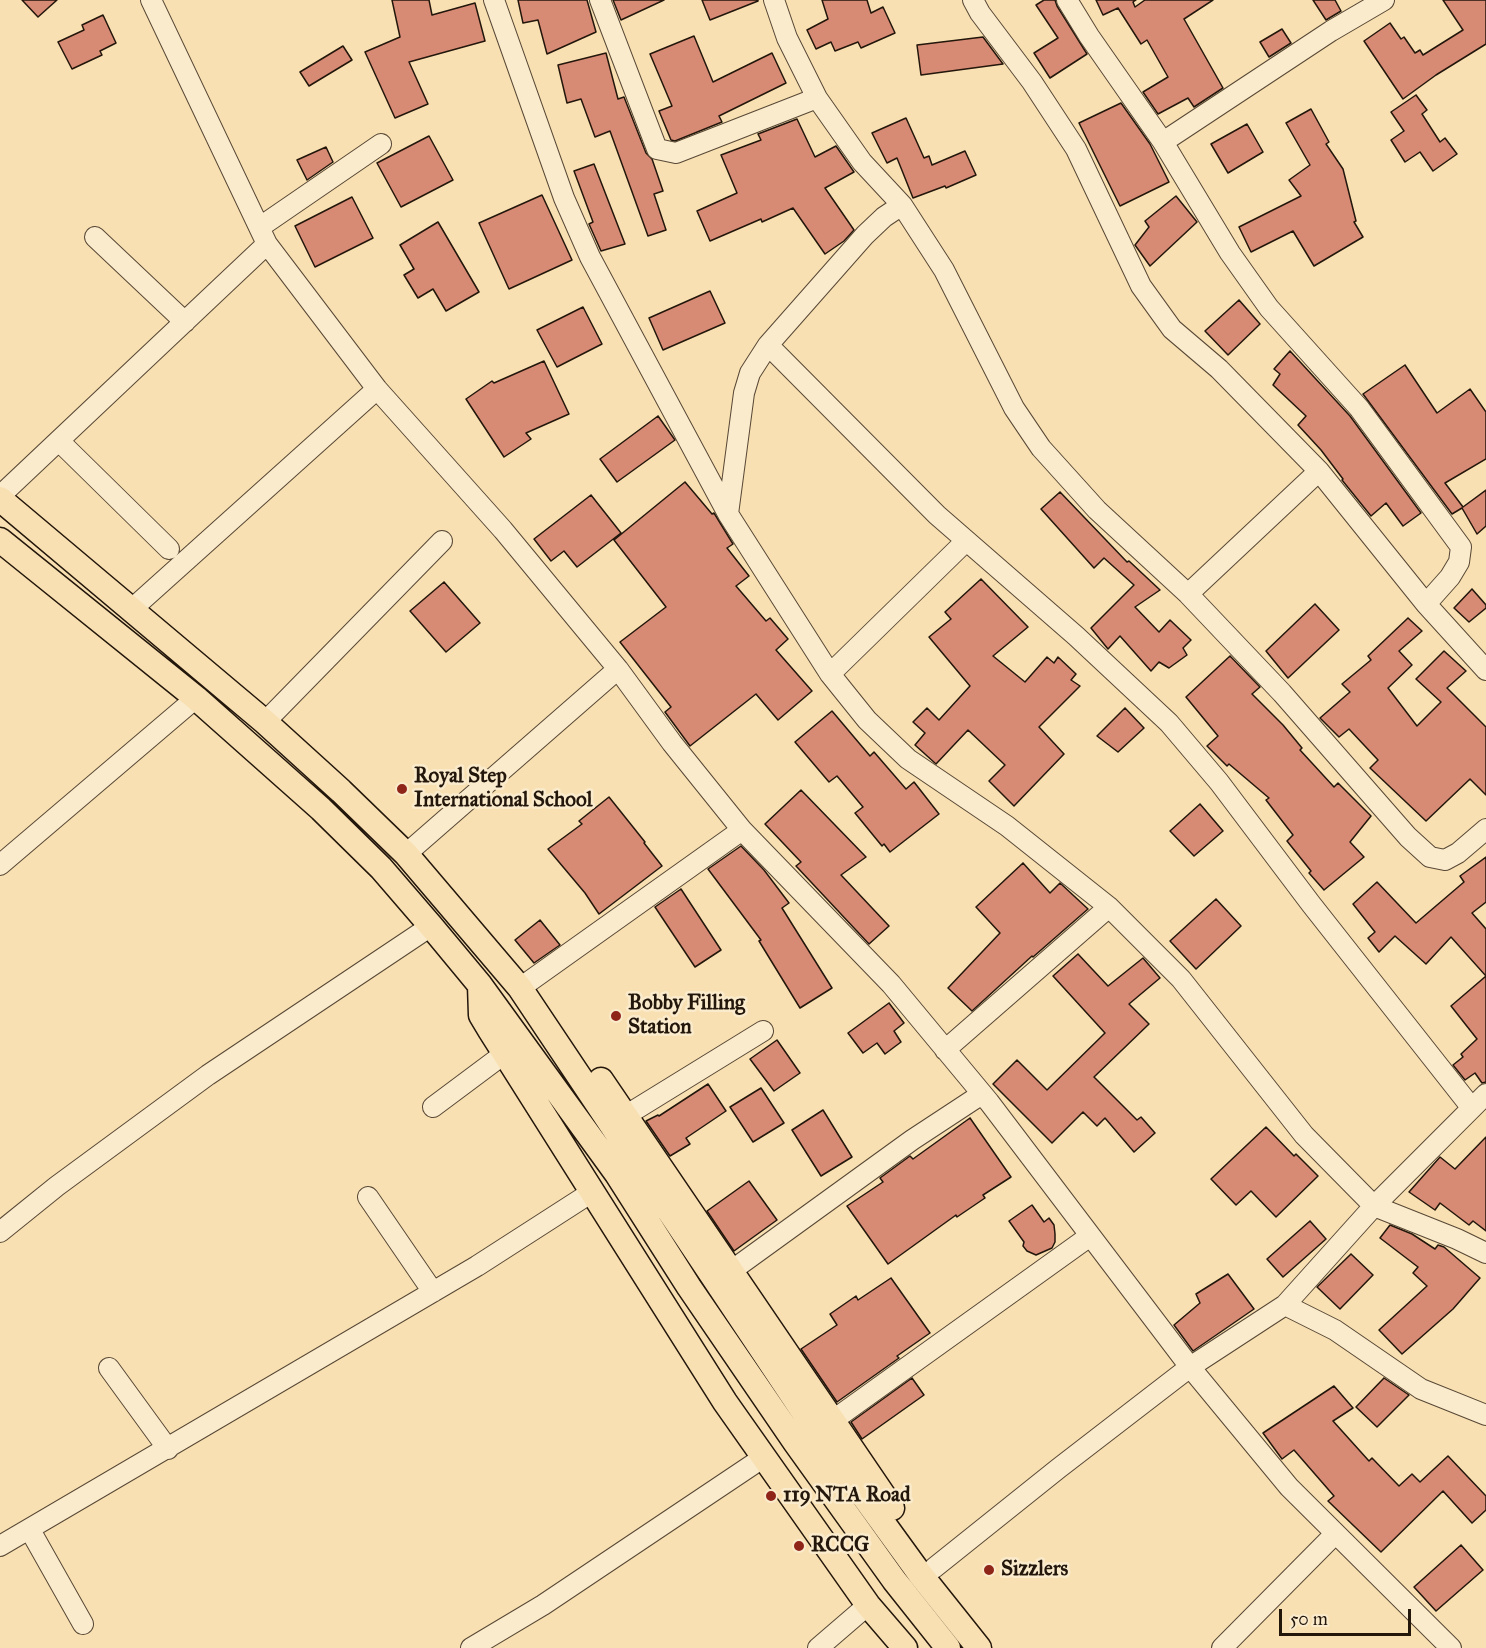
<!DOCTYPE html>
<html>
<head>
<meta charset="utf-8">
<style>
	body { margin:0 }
	#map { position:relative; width:1486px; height:1648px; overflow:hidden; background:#f8e0b2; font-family:"IM FELL Great Primer",serif }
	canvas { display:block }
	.scale { position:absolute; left:1279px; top:1609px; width:132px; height:27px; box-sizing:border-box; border:3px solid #23160b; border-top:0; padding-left:8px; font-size:18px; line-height:21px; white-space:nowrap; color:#23160b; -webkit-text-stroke:4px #faebcd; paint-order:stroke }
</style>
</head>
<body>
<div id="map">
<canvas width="1486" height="1648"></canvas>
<div class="scale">50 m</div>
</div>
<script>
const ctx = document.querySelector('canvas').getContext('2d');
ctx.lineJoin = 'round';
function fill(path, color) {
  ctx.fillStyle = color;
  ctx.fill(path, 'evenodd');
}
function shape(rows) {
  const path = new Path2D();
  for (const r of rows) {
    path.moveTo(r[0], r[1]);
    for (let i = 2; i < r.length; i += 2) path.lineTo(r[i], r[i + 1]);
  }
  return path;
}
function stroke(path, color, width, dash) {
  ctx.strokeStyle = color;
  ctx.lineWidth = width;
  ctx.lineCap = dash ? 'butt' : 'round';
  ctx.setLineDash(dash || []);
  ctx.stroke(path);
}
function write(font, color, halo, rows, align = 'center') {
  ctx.font = font + ' "IM FELL Great Primer",serif';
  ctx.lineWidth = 5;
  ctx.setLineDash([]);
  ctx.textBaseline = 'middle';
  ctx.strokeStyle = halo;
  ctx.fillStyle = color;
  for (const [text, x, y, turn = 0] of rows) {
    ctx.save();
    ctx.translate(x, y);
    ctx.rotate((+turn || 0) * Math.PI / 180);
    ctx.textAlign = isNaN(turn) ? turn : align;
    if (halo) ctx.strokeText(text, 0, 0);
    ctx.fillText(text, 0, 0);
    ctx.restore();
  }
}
const building = shape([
	[22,0,57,0,38,17,22,0],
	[392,0,429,0,432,15,475,3,485,41,409,62,428,104,395,118,365,52,400,37,392,0],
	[518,0,587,0,596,32,547,54,538,20,523,23,518,0],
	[613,0,664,0,621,20,613,0],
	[702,0,758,0,758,1,710,20,702,0],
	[822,0,867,0,871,13,883,7,895,33,861,48,858,42,835,51,831,42,816,49,807,30,828,19,822,0],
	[1044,0,1055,0,1057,6,1087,54,1050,78,1034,53,1058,38,1036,5,1044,0],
	[1096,0,1136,0,1133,2,1135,7,1145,0,1213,0,1184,19,1223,88,1194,107,1188,98,1158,114,1143,92,1168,77,1147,40,1141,44,1118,8,1103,15,1096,0],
	[1313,0,1335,0,1341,11,1326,20,1313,0],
	[1443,0,1486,0,1486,44,1436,75,1403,99,1364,41,1390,23,1401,39,1404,37,1415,53,1420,50,1423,55,1463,30,1443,0],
	[103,15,116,43,100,51,102,55,72,69,58,42,84,30,82,25,103,15],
	[1282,29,1291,43,1269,57,1260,42,1282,29],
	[694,36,713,82,772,53,786,83,719,116,722,122,675,141,671,140,659,111,672,106,650,54,694,36],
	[983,37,1003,64,921,75,917,45,983,37],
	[343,46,352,60,309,86,300,72,343,46],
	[606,53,618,99,624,97,646,153,652,159,663,191,654,194,666,230,648,236,610,131,595,137,581,99,567,103,558,65,606,53],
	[1416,95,1427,110,1422,114,1440,142,1445,138,1457,154,1433,171,1420,152,1405,162,1391,140,1404,131,1391,112,1416,95],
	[1121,103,1150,144,1169,182,1120,206,1079,123,1121,103],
	[1311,109,1329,142,1326,144,1343,169,1356,221,1354,222,1363,237,1314,266,1293,231,1251,252,1239,227,1301,196,1289,180,1310,165,1286,123,1311,109],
	[906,118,924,158,929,156,932,165,965,151,976,175,946,188,945,186,913,198,897,158,887,163,872,133,906,118],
	[797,119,815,157,836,146,854,172,825,188,854,230,844,241,825,254,793,208,762,222,761,219,710,241,697,211,737,193,721,155,761,140,758,134,797,119],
	[1247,124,1263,152,1228,173,1211,144,1247,124],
	[429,136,453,180,401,207,377,163,429,136],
	[326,147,333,162,307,180,297,160,326,147],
	[594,164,625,244,601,251,589,224,593,222,574,171,594,164],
	[542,195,572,260,509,289,479,223,542,195],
	[1176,196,1197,222,1150,266,1135,245,1149,227,1145,221,1176,196],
	[352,197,373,238,315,267,295,226,352,197],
	[438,222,479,292,446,311,433,289,418,298,404,275,414,269,400,245,438,222],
	[710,291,725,323,663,350,649,318,710,291],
	[1239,300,1260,324,1228,355,1205,331,1239,300],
	[583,307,602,344,557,367,537,330,583,307],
	[1290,351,1350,416,1421,513,1403,526,1386,503,1371,516,1342,480,1343,479,1321,450,1298,425,1306,416,1273,385,1280,374,1274,369,1290,351],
	[544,361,569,414,526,433,531,439,504,457,466,399,492,381,494,383,544,361],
	[1405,365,1437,413,1470,389,1486,412,1486,459,1445,483,1463,507,1486,490,1486,526,1477,534,1462,508,1452,514,1363,394,1405,365],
	[658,416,675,440,617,482,600,459,658,416],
	[685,482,712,514,714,513,733,544,727,548,749,576,736,586,766,621,770,618,788,639,776,650,812,691,778,720,756,694,690,746,665,712,671,707,620,642,666,607,614,540,685,482],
	[1060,492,1127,562,1129,561,1160,590,1135,607,1159,632,1170,620,1191,640,1183,648,1187,655,1169,668,1159,662,1151,671,1120,636,1108,649,1091,628,1134,585,1104,558,1094,568,1041,509,1060,492],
	[591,495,621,533,577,567,564,551,551,561,534,539,591,495],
	[981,579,1028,627,993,656,1025,682,1047,657,1054,663,1058,657,1076,674,1071,680,1080,686,1039,727,1064,754,1014,806,989,781,1005,765,968,730,936,764,915,745,925,733,913,722,927,708,939,720,970,686,929,637,951,619,945,612,981,579],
	[444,582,480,623,446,652,410,611,444,582],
	[1472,589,1486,605,1486,608,1469,622,1454,608,1472,589],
	[1315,604,1339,630,1288,678,1266,651,1315,604],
	[1408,618,1422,631,1399,651,1412,665,1388,688,1417,726,1441,702,1416,679,1444,651,1466,671,1447,688,1486,727,1486,795,1470,779,1426,821,1370,768,1378,760,1349,729,1339,737,1320,718,1350,692,1342,684,1371,660,1368,656,1408,618],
	[1230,656,1260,687,1252,694,1283,725,1302,748,1300,750,1334,787,1338,783,1371,816,1350,842,1364,857,1324,890,1309,873,1311,871,1287,841,1293,835,1266,800,1269,798,1229,764,1227,766,1207,746,1218,736,1186,697,1230,656],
	[1125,708,1144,728,1118,752,1097,736,1125,708],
	[832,711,870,756,874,752,906,789,914,782,939,814,890,852,884,844,882,846,855,813,863,807,837,776,829,782,795,742,832,711],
	[801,790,866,857,841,875,889,926,869,944,796,866,801,862,765,824,801,790],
	[609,797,645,842,644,843,662,866,599,914,585,893,548,849,582,824,579,821,609,797],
	[1200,804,1223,831,1194,856,1170,831,1200,804],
	[741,846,764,870,789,903,782,908,832,988,800,1008,759,941,761,940,708,869,741,846],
	[1486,857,1486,902,1472,913,1486,929,1486,1082,1482,1083,1475,1073,1465,1080,1453,1065,1463,1057,1461,1054,1477,1039,1451,1006,1486,976,1451,937,1426,964,1395,936,1379,952,1368,938,1375,932,1353,904,1377,882,1416,923,1464,882,1460,876,1486,857],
	[1023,863,1050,893,1060,883,1088,909,1033,957,1032,956,972,1011,948,988,1000,933,976,907,1023,863],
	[681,889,721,950,695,967,655,907,681,889],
	[1216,899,1241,926,1196,969,1170,941,1216,899],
	[540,920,560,945,534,963,515,940,540,920],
	[1078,954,1108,986,1143,958,1160,978,1129,1004,1149,1024,1094,1077,1137,1120,1141,1117,1155,1133,1134,1152,1105,1118,1097,1126,1083,1112,1052,1143,993,1084,1017,1060,1047,1090,1105,1033,1053,976,1078,954],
	[889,1003,904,1023,894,1031,901,1042,885,1054,877,1043,863,1053,848,1033,889,1003],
	[777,1040,800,1073,774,1091,750,1059,777,1040],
	[708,1084,726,1111,686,1138,690,1144,670,1156,646,1121,658,1115,659,1116,708,1084],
	[761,1088,784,1123,753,1142,730,1107,761,1088],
	[823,1110,852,1157,821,1176,792,1130,823,1110],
	[970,1118,1011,1177,983,1195,985,1198,957,1217,956,1215,888,1264,847,1206,883,1182,880,1178,910,1156,913,1159,970,1118],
	[1266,1127,1294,1156,1296,1154,1318,1176,1276,1217,1251,1191,1236,1205,1211,1179,1266,1127],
	[1486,1137,1486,1231,1473,1221,1469,1225,1440,1203,1435,1210,1409,1192,1440,1157,1455,1169,1486,1137],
	[749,1181,777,1220,734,1251,707,1211,749,1181],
	[1032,1205,1044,1222,1049,1218,1054,1225,1055,1234,1055,1242,1052,1248,1036,1255,1027,1251,1023,1246,1024,1242,1009,1221,1032,1205],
	[1310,1221,1326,1239,1283,1277,1267,1259,1310,1221],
	[1390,1225,1412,1234,1435,1249,1438,1245,1444,1247,1480,1278,1453,1309,1402,1354,1379,1330,1427,1286,1413,1273,1418,1267,1380,1238,1390,1225],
	[1351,1254,1373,1275,1340,1309,1317,1287,1351,1254],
	[1228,1274,1254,1309,1193,1351,1174,1325,1200,1303,1196,1294,1228,1274],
	[891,1278,930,1333,897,1356,899,1358,837,1402,801,1349,837,1325,830,1314,856,1296,858,1300,891,1278],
	[912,1378,924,1395,862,1439,851,1422,912,1378],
	[1384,1378,1409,1395,1377,1427,1356,1407,1384,1378],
	[1334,1386,1353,1408,1333,1421,1369,1461,1372,1458,1399,1486,1412,1474,1420,1482,1448,1456,1486,1496,1486,1510,1472,1523,1443,1491,1381,1552,1328,1501,1334,1496,1294,1450,1282,1459,1263,1433,1334,1386],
	[1461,1545,1483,1570,1436,1611,1414,1587,1461,1545]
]);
fill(building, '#d78a74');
stroke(building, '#23160b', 1.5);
const minor = shape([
	[151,0,267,244,377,389,503,530,618,669,672,743,742,830,891,984,989,1102,1190,1367,1289,1487,1451,1648],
	[494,0,564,198,590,257,728,514,830,674,867,720,908,759,1007,826,1109,907,1181,979,1304,1135,1374,1206,1457,1239,1486,1253],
	[600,0,657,149,676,153,817,98],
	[774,0,787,38,817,98,862,162,902,205,944,270,1014,408,1041,448,1097,510,1188,594,1282,693,1408,837,1430,857,1445,860,1458,853,1486,829],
	[973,0,980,13,1032,82,1076,149,1141,286,1172,329,1219,369,1319,471,1426,604,1486,670],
	[1067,0,1089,36,1163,142,1230,253,1269,308,1359,408,1461,547,1459,562,1450,577,1426,604],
	[1163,142,1331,31,1384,0],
	[260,227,381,144],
	[95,237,185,322],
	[768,345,937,515,1076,636,1169,723,1219,782,1311,904,1471,1107],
	[59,441,169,549],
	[0,496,267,244],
	[728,514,744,393,750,373,768,345,865,235,884,217,902,205],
	[1188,594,1319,471],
	[132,609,377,389],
	[830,674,966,541],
	[265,722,442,541],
	[406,854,618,669],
	[0,865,196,698],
	[520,988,742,830],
	[945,1050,1109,907],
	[433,1107,504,1054],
	[625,1116,763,1031],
	[368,1197,433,1292],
	[0,1232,57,1186,208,1075,431,926],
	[731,1271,912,1140,982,1094],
	[1285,1305,1374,1206,1486,1094],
	[109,1368,168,1449],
	[832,1421,1090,1236],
	[30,1530,83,1624],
	[0,1546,477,1266,592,1192],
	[934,1568,1059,1468,1190,1367,1285,1305,1335,1330,1421,1389,1486,1415],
	[471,1648,543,1605,764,1457],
	[818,1648,868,1605],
	[1222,1648,1335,1534]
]);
const major = shape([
	[0,499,265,722,341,791,406,854,520,988,817,1432,920,1574,979,1648],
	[0,540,196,698,321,809,381,868,431,926,480,985,617,1174,689,1287,795,1442,894,1580,948,1648],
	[480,985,481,1015,490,1030,725,1402,868,1605,905,1648],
	[601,1080,892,1508]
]);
stroke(minor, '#584835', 22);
stroke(major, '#23160b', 27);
stroke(minor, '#faebcd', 20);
stroke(major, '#f8e0b2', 24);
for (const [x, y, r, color] of [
	[402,789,6,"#8f2418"],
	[616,1016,6,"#8f2418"],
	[771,1496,6,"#8f2418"],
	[799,1546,6,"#8f2418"],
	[989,1570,6,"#8f2418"]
]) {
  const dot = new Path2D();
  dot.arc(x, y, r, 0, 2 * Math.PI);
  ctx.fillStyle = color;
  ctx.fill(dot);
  stroke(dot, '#faebcd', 2);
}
write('bold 21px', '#23160b', '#faebcd', [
	["Royal Step",414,777],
	["International School",414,801],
	["Bobby Filling",628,1004],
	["Station",628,1028],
	["119 NTA Road",783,1496],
	["RCCG",811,1546],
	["Sizzlers",1001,1570]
], 'left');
</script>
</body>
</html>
